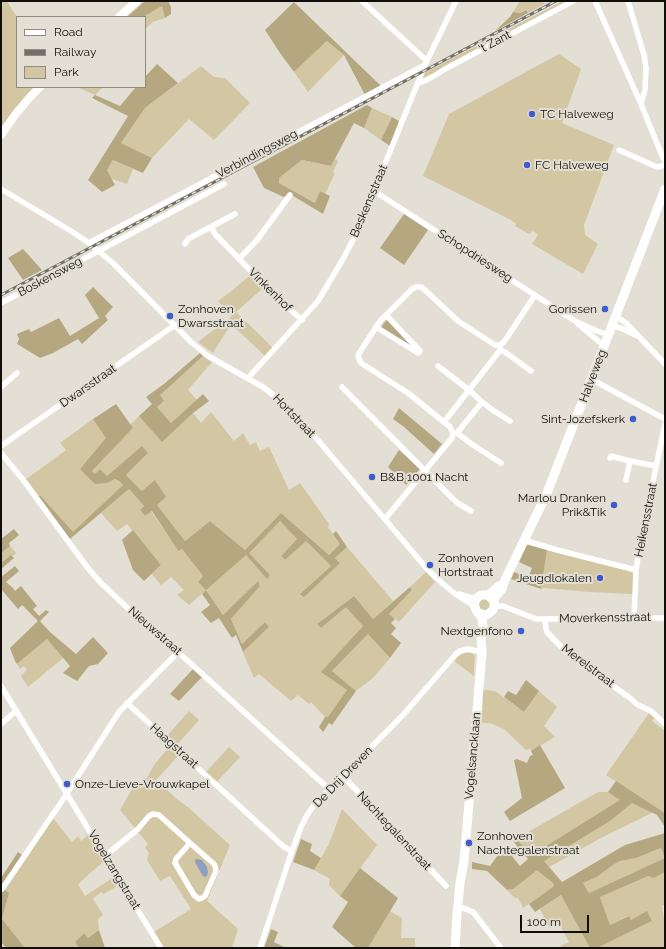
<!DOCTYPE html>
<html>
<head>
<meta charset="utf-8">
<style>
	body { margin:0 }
	#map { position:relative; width:666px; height:949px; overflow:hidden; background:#e3dfd4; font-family:Raleway,sans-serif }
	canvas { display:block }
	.frame { position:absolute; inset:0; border:2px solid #0f0e0a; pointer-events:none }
	.legend { position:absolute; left:16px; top:16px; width:130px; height:72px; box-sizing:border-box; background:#e3dfd4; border:1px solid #8e8b83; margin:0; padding:5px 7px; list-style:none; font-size:12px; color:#0f0e0a }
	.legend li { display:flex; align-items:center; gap:8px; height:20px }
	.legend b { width:20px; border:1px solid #8e8b83 }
	.scale { position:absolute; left:520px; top:915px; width:69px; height:18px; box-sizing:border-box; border:2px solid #0f0e0a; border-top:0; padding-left:5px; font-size:12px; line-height:14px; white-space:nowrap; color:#0f0e0a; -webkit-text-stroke:3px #e3dfd4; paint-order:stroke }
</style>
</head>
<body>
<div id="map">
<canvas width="666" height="949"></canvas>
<div class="frame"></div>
<ul class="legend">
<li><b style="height:5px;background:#fff"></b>Road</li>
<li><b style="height:5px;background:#716f68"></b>Railway</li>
<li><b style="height:11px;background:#d3c6a2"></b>Park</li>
</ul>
<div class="scale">100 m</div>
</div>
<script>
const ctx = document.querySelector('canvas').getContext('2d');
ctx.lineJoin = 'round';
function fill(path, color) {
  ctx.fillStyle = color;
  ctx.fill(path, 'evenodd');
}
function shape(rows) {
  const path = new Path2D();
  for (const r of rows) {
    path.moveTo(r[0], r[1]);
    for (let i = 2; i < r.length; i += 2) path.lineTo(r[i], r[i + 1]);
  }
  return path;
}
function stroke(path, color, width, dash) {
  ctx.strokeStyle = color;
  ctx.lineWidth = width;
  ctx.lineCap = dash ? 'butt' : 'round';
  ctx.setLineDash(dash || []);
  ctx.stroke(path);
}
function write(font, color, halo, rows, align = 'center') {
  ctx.font = font + ' Raleway,sans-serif';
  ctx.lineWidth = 4;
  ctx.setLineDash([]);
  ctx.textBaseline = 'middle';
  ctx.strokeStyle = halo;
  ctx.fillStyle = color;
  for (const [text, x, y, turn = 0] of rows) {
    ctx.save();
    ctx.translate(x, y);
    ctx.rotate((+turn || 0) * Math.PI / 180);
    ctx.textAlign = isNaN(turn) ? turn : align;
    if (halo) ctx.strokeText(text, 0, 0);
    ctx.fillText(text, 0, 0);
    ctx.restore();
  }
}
fill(shape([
	[1,1,8,1,8,3,17,17,17,87,34,87,16,107,1,127],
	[520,1,543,1,545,4,528,13,526,10,521,13,513,12],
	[563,1,569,1,430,77,423,79,424,73],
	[162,6,165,18,153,22,145,29,145,17,143,17],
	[327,41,344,55,308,92,294,72],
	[559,54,581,69,562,123,614,145,584,225,585,235,598,244,583,274,532,244,538,235,533,231,529,234,515,226,516,224,511,220,423,176,449,114],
	[201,66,214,77,225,78,250,103,214,140,189,119,152,158,121,143,145,108],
	[80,87,103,87,95,95,79,88],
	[372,108,392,117,381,140,364,128],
	[335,159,338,161,333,172,335,173,325,194,320,191,315,203,279,183,279,178,302,160,331,166],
	[113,160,133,169,127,184,112,179,107,170],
	[250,275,262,289,236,312,273,348,265,356,231,324,213,353,198,342,232,316,218,301,234,289],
	[203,356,212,362,188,390,197,400,171,423,157,407,164,401,159,395],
	[211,412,234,441,243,433,250,445,256,442,260,451,269,447,289,490,300,483,329,524,328,527,340,544,329,555,281,513,245,550,210,521,185,541,157,505,155,481,142,491,126,475,148,453,142,447,107,476,95,474,92,471,133,428,130,425,139,416,162,441,193,413,201,423],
	[93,419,107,438,80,469,107,483,114,479,119,481,123,485,73,533,40,495,38,497,25,480,66,450,60,443],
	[129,489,144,506,140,510,145,516,151,511,178,551,182,549,203,576,198,582,246,555,267,578,270,575,248,553,280,521,297,539,281,556,285,560,306,540,331,566,300,594,340,563,335,558,347,547,393,601,373,619,354,596,317,624,321,628,346,606,363,626,322,672,348,690,328,718,325,717,311,702,309,704,298,695,291,701,259,674,254,678,243,652,269,627,265,622,242,644,231,619,260,586,258,581,223,615,206,590,189,605,177,595,184,590,171,577,161,585,152,574,161,565,127,524,117,531,101,513],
	[10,546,16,553,13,556,11,555,1,563,1,553],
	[547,550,631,571,634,575,633,594,589,592,544,588,541,589],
	[426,572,435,582,399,622,389,614,412,590,410,587],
	[483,598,490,601,490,608,483,612,477,605],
	[368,634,390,658,374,677,356,691,332,671],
	[47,639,63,658,28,687,21,676,27,670,24,666,20,669,17,664],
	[464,653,472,653,475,656,474,666,474,676,454,661,459,656],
	[483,690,495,691,524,712,539,691,557,707,544,726,555,737,531,751,530,749,526,750,504,729,490,723,482,723],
	[189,711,199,720,176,746,166,737],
	[649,713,655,717,652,721,665,731,665,813,606,775],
	[170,746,179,755,156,780,178,800,189,808,230,845,207,901,238,929,232,948,164,948,154,932,191,909,170,876,160,881,147,860,149,853,145,848,148,844,120,810,136,782,141,789,154,765],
	[229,747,240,757,216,783,205,773],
	[598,792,608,792,621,800,592,819,532,856,516,839],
	[626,801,656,811,601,838,542,871,549,880,553,883,554,886,523,908,518,898,515,898,507,890,513,889,536,865],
	[342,809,377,845,340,896,329,885,330,879,314,870,329,844],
	[53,818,72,842,78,836,81,841,88,835,104,861,78,884,85,896,114,877,119,885,104,894,101,892,93,899,103,915,98,919,99,930,88,938,84,933,75,942,79,948,25,948,2,919,9,893,5,890],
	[661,848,665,858,589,893,583,883,597,877,613,865,620,861,636,858],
	[665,872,665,904,662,906,665,927,665,948,597,948,652,921,647,912,631,920,628,916,610,925,600,897,648,875,654,878],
	[561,895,590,948,562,948,561,946,569,942,559,923,550,928,540,909],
	[390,911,402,918,401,938,415,938,415,948,368,948]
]), '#d3c6a2');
fill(shape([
	[145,1,168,1,171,7,171,14,165,18,162,6,143,17,127,17],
	[294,2,381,86,365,95,344,55,327,41,294,72,280,53,265,30],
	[526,10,528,13,495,31,510,17,513,12,521,13],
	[157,64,178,83,145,108,121,143,152,158,143,173,113,160,107,170,115,185,102,192,88,180,128,116,92,98,95,95,120,106,136,87,145,87,145,77],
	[367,105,372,108,364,128,354,123,331,166,302,160,279,178,279,183,315,203,320,191,330,196,323,214,290,194,284,197,264,188,253,167],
	[392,117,399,121,390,146,381,140],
	[404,214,428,230,404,265,380,248],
	[23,249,42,270,23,280,8,258],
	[93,287,113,307,105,316,108,320,82,344,78,339,53,353,40,358,17,344,19,339,17,334,29,329,31,332,59,318,70,336,99,318,85,295],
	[388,319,414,349,381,328,384,323],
	[200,353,203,356,160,395,164,401,157,407,171,423,203,394,209,401,193,413,162,442,139,416,152,404,146,397,164,384],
	[116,404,133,428,92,471,95,474,100,469,107,476,142,446,148,453,126,475,142,491,155,480,166,497,157,505,185,541,210,521,245,550,281,513,329,555,340,544,333,534,336,531,347,547,335,558,340,563,304,597,300,594,331,566,306,541,285,560,281,556,297,539,280,521,249,553,270,575,267,579,246,555,206,590,223,615,258,581,260,586,231,619,242,644,265,622,269,627,243,652,236,635,232,638,219,618,211,623,201,612,210,605,202,594,206,590,198,582,203,576,182,549,178,551,152,511,145,516,140,510,144,506,129,489,70,539,38,497,40,495,73,532,123,485,119,481,115,479,107,483,95,484,80,469,106,438,93,419],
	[399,408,442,444,434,454,404,427,393,419],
	[399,450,420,469,406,485,388,467],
	[14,529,19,535,9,543,10,546,1,553,1,539],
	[133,530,161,565,144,581,133,570,122,540],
	[528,545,547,550,541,589,511,579,514,572,528,578,532,568,519,562,526,546],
	[11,555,14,558,1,569,1,563],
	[15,566,19,571,6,582,13,588,15,591,21,586,37,606,33,609,39,616,46,610,49,612,40,621,50,632,76,654,93,637,108,653,98,664,89,666,77,681,63,673,70,666,47,639,17,664,15,661,10,648,38,621,22,605,18,609,1,589,1,577],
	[410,587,412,590,389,614,395,619,391,623,396,628,391,634,401,643,390,658,368,634,332,671,356,691,332,725,329,723,323,732,319,727,325,717,328,717,347,690,321,672,363,626,346,607,321,628,317,624,354,596,373,619],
	[193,669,202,677,179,701,170,694],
	[526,680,539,691,524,712,504,697,508,691,516,695],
	[540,745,565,788,510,821,504,812,522,798,514,760,517,759,527,763,530,756,533,755,531,751],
	[616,781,665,813,665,827,657,815,632,803,610,821,544,861,562,882,625,845,665,833,665,858,661,848,636,858,620,861,613,865,597,877,583,883,589,893,665,858,665,872,654,878,648,876,600,897,610,925,629,916,631,920,647,911,652,921,597,948,590,948,561,895,535,912,529,904,554,886,553,883,537,870,513,889,507,890,487,871,472,869,472,862,490,866,497,856,508,851,520,866,528,859,513,841,516,839,532,855,620,800,608,792],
	[301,839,312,844,310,851,321,858,314,870,293,862],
	[18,852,22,855,1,887,9,893,2,919,25,948,6,948,1,942,1,878],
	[360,868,398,898,368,948,356,948,332,927,348,902,340,896],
	[271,929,278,932,274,942,284,947,283,948,264,948],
	[99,930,105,948,79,948,75,942,84,933,88,938]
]), '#b5a881');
fill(shape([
	[196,859,202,860,207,867,208,872,207,876,205,877,203,876,196,864,195,860]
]), '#8f9dc1');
stroke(shape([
	[362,1,427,61],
	[595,1,641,104,663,158,665,161],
	[628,1,644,55,646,68,645,90,641,104],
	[418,83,424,81,434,76,445,69,573,1],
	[619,150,657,167,665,165],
	[1,189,71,231,89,243,114,264,191,342,208,356,263,387,282,402,306,426,427,569,441,582,455,594,474,606],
	[374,191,575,321,597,331,609,335],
	[211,227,215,234,277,298,302,320],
	[89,243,425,65],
	[185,244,188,239,235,214],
	[239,259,257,240,290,195],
	[1,303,224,184],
	[386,315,420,351],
	[616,316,626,323,665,364],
	[578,324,604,346],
	[612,326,621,328,635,335],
	[376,327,418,353,420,351],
	[500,350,505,352,531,371],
	[438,366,469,390,487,367,500,350,500,345],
	[248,378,318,301,343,259,356,234,374,191,425,65,456,1],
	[591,379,665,419],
	[1,387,17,373],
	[342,387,452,498,459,504,471,511],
	[482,402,494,411,510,421],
	[444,422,469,390,482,402,457,433,453,433],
	[457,433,473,445,501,463],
	[1,446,175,325],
	[1,453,24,481,87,567,100,582,135,615,178,652,330,790],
	[610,458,611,456,630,461],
	[626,480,630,461,656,466],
	[385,519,452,438,453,433,450,427,408,393,361,363,359,359,358,355,380,321,412,289,416,287,421,287,425,290,458,321,495,345,500,345,504,342,535,295],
	[524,540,557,550,636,570],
	[459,594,469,597,474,598,478,597],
	[494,606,503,606,536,619,665,618],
	[634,618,636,570,641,539,665,424],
	[545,619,546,629,547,632,564,650,571,656,630,698,638,705,651,711,665,724],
	[1,686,161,948],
	[127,703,284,847,292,851],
	[1,724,16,711],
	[343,776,446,886],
	[105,856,138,829,149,816,153,814,159,815,190,843,214,864,215,866,216,871,205,896,202,898,199,899,194,895,175,863,176,859,190,843],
	[2,889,64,798,119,712,178,652],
	[458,907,466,909,473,912,501,948],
	[260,948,292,851,301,827,307,815,314,805,403,715,456,654,460,651,468,649,482,652]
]), '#fff', 5.5);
stroke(shape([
	[119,17,137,1],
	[1,135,15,115,30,97,40,87]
]), '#fff', 8);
stroke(shape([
	[494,602,495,597,502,589,504,582,547,493,665,189],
	[479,613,485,615,488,614,493,610,494,606,494,602,490,597],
	[455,948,457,914,460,883,464,861,482,652,481,639,483,627,482,618,476,610,474,603,478,597,481,595,487,595,491,593,499,586]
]), '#fff', 9);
const rail = shape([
	[1,295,556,1]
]);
stroke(rail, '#716f68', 3);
stroke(rail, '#e3dfd4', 1.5, [4.5]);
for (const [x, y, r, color] of [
	[532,114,4,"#3f5bce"],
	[527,165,4,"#3f5bce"],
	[605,309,4,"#3f5bce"],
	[170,316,4,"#3f5bce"],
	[633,419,4,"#3f5bce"],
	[372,477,4,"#3f5bce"],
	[614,505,4,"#3f5bce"],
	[430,565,4,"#3f5bce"],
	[600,578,4,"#3f5bce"],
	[521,631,4,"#3f5bce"],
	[67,784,4,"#3f5bce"],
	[469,843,4,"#3f5bce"]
]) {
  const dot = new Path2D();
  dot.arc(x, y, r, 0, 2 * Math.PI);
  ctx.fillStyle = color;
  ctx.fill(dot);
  stroke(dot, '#e3dfd4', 1.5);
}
write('12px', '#0f0e0a', '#e3dfd4', [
	["'t Zant",495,42,-28],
	["Verbindingsweg",257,154,-28],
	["Beskensstraat",369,201,-67],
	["Schopdriesweg",475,256,33],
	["Boskensweg",50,277,-28],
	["Vinkenhof",270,290,45],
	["Halveweg",593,376,-69],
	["Dwarsstraat",88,386,-35],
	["Hortstraat",294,416,46],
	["Heikensstraat",646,520,-79],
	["Moverkensstraat",605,618,-1],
	["Nieuwstraat",155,631,41],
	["Merelstraat",588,666,37],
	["Haagstraat",174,746,42],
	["Vogelsancklaan",473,756,-85],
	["De Drij Dreven",343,777,-46],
	["Nachtegalenstraat",394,831,47],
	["Vogelzangstraat",114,870,59]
]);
write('12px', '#0f0e0a', '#e3dfd4', [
	["TC Halveweg",540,114],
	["FC Halveweg",535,165],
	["Zonhoven",178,309],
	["Dwarsstraat",178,323],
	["Gorissen",597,309,"right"],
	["Sint-Jozefskerk",625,419,"right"],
	["B&B 1001 Nacht",380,477],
	["Marlou Dranken",606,498,"right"],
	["Prik&Tik",606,512,"right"],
	["Zonhoven",438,558],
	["Hortstraat",438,572],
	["Jeugdlokalen",592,578,"right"],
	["Nextgenfono",513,631,"right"],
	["Onze-Lieve-Vrouwkapel",75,784],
	["Zonhoven",477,836],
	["Nachtegalenstraat",477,850]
], 'left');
</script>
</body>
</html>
